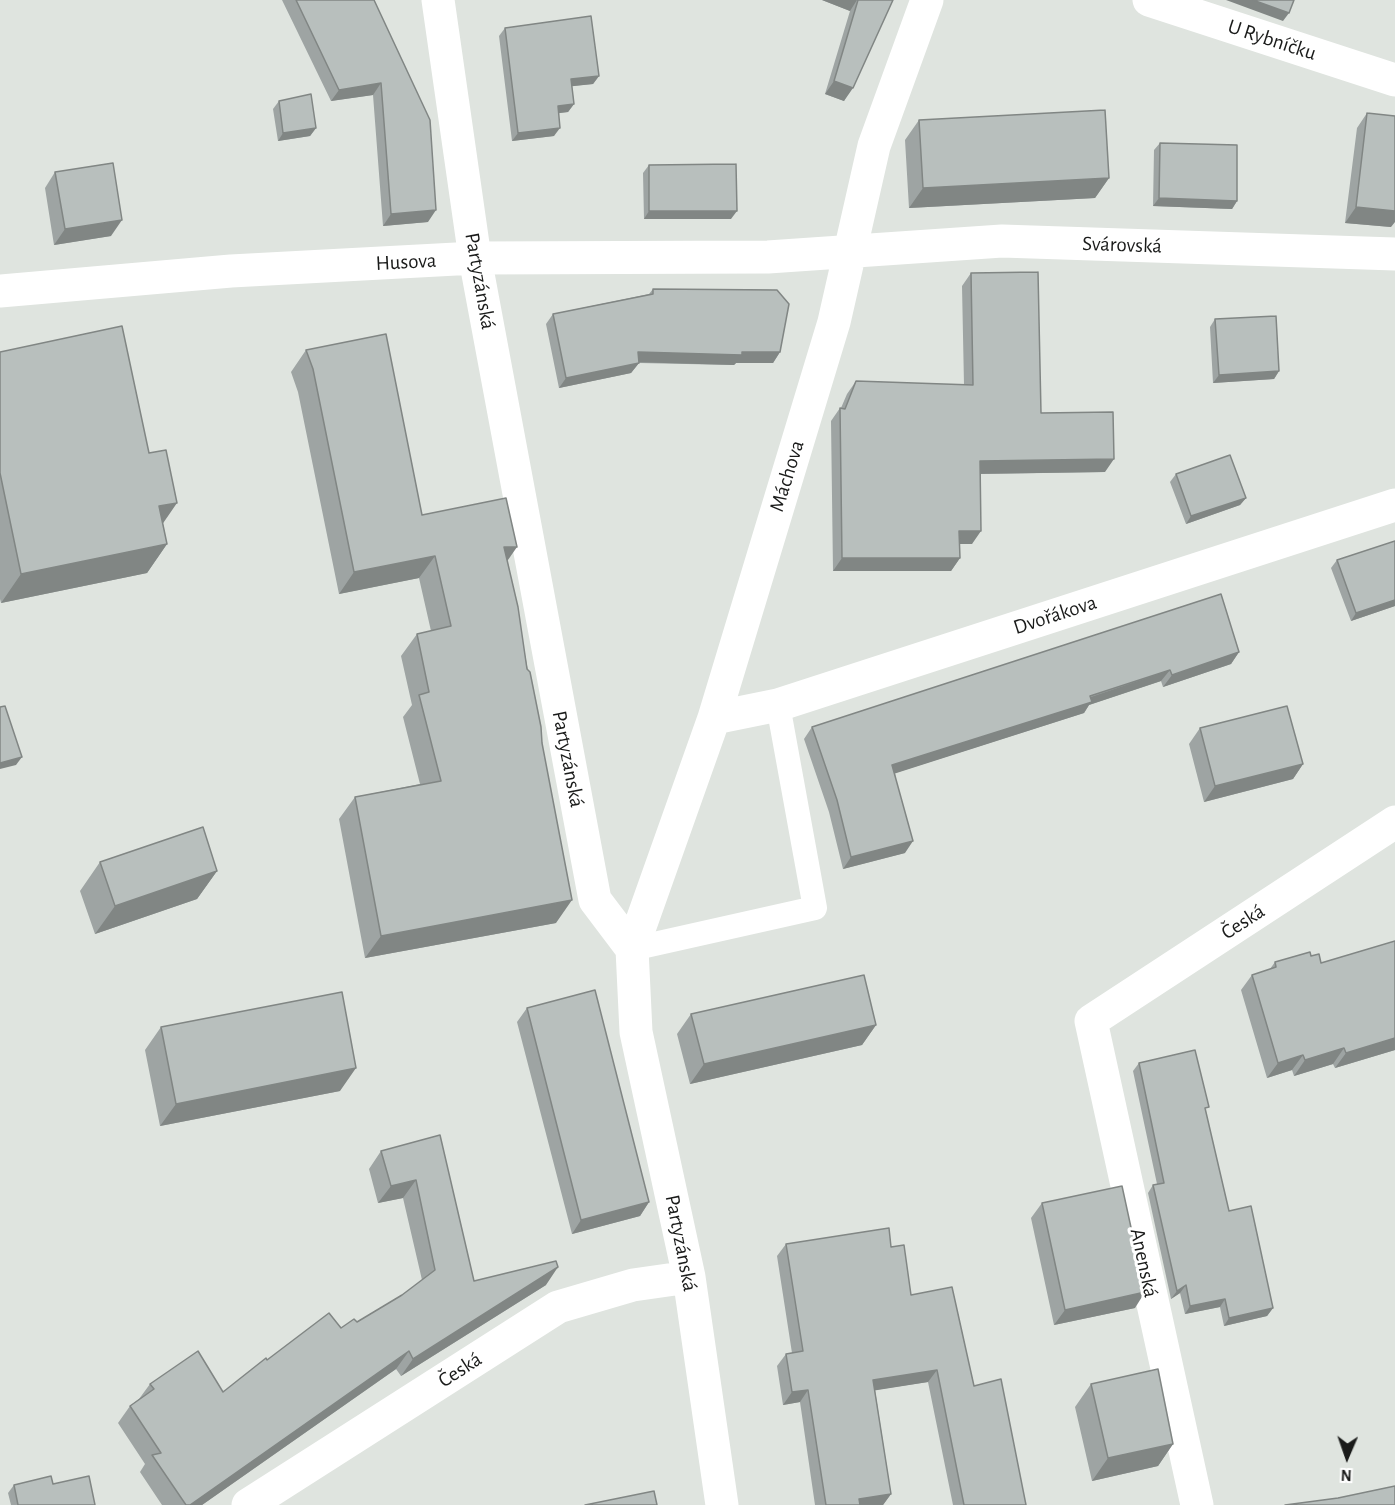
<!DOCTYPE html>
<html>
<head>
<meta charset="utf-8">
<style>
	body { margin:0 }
	#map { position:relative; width:1395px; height:1505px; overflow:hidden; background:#dfe4df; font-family:"Alegreya Sans",sans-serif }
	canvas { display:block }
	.north { position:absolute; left:1317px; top:1427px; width:60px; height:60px; -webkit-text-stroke:4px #fff; paint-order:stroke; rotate:182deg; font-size:16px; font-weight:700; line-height:24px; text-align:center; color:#1a1b1a }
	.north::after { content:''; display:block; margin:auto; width:21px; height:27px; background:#1a1b1a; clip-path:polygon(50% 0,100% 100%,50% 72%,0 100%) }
</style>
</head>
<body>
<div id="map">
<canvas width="1395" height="1505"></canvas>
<div class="north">N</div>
</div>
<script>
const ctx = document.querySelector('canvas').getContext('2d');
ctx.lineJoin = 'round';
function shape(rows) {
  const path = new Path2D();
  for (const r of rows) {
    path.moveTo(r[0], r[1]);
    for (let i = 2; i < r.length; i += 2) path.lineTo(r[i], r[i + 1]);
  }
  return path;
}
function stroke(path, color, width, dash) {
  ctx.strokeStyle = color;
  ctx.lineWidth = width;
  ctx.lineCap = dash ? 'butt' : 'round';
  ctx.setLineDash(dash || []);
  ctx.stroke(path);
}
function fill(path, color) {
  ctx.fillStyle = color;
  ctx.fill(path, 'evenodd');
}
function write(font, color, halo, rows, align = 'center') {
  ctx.font = font + ' "Alegreya Sans",sans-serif';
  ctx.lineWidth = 6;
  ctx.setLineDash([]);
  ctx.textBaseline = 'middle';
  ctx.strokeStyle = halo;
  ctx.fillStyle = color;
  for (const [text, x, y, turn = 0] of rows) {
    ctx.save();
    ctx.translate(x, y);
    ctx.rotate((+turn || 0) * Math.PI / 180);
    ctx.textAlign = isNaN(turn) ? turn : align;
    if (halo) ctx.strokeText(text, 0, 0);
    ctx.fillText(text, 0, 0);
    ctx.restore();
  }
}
stroke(shape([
	[632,949,815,908,778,705]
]), '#fff', 24);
stroke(shape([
	[438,0,475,258,595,900,632,949,636,1032,689,1277,722,1505],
	[1149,0,1395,80],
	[0,291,231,271,475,258,768,257,1002,241,1395,254],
	[714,718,778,705,1395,505],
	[632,949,714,718,834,322,874,146,927,0],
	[248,1505,558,1307,633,1285,689,1277],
	[1197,1505,1091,1021,1395,822]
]), '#fff', 33);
fill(shape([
	[282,0,374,0,428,222,383,226,373,95,331,101],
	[822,0,893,0,844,101,825,94,850,11],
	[505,28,599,76,593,84,572,86,574,104,568,112,558,113,554,136,512,141,499,36],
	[279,101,316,128,310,136,278,141,273,109],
	[1367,113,1391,227,1345,223,1357,128],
	[919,120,1109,178,1095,198,909,208,905,140],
	[1160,143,1237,201,1232,209,1153,206,1154,150],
	[649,165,731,219,644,219,643,173],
	[55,172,111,236,54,245,45,188],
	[971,273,1041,413,1105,472,981,474,972,544,959,544,960,558,951,571,833,571,831,421,840,408,841,408,847,394,856,381,964,385,962,286],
	[653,289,780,352,773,363,736,363,734,365,639,363,631,373,559,388,546,324,553,314,649,294],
	[1215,319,1279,371,1274,379,1213,383,1210,327],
	[306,350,422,515,507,561,542,743,556,923,365,958,339,819,355,797,420,784,403,717,412,705,401,656,417,634,431,631,419,578,339,594,298,392,291,372],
	[0,352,163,524,167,544,147,573,1,603,0,599],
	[1176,474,1246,498,1240,505,1186,524,1170,482],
	[1395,541,1395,606,1351,621,1331,568,1337,560],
	[1239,652,1231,664,1163,687,1161,681,1089,705,1084,713,895,773,905,853,843,869,829,812,804,739,812,727],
	[1200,728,1303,764,1293,779,1204,802,1189,744],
	[100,862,217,871,197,899,95,934,80,891],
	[1395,941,1395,1050,1335,1068,1333,1064,1294,1076,1292,1070,1267,1078,1241,990,1252,975,1270,969,1275,962,1311,956,1321,963],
	[527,1008,649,1202,640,1216,572,1234,517,1022],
	[691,1014,876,1025,862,1045,690,1084,677,1034],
	[161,1027,340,1091,160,1126,145,1050],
	[1139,1063,1206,1112,1229,1211,1273,1308,1267,1316,1224,1326,1220,1307,1185,1314,1180,1293,1171,1299,1148,1193,1153,1185,1157,1184,1133,1071],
	[440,1135,474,1281,546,1285,401,1376,396,1369,202,1505,162,1505,140,1472,145,1464,118,1423,130,1406,139,1399,150,1384,223,1392,267,1360,341,1328,357,1322,402,1295,422,1280,403,1198,378,1203,369,1169,381,1151],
	[1042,1203,1135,1308,1054,1325,1031,1218],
	[786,1244,891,1247,911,1295,974,1386,1026,1505,953,1505,928,1382,875,1390,891,1494,883,1505,815,1505,800,1402,783,1405,777,1366,786,1354,792,1353,777,1256],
	[1091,1384,1173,1444,1158,1466,1092,1481,1075,1407],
	[53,1484,95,1505,11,1505,8,1493,14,1485]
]), '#9ea4a3');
fill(shape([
	[822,0,857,0,850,11],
	[1226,0,1253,0,1289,13,1283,21],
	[599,76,593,84,565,87,571,79],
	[834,81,853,88,844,101,825,94],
	[381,83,373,95,331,101,339,90],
	[574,104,568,112,552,114,558,106],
	[316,128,310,136,278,141,283,133],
	[560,128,554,136,512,141,518,133],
	[1109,178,1095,198,909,208,923,188],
	[1159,198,1237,201,1232,209,1153,206],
	[1356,207,1395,211,1395,222,1391,227,1345,223],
	[436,210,428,222,383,226,391,214],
	[649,211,737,211,731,219,644,219],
	[122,220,111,236,54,245,65,229],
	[638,352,780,352,773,363,736,363,734,365,630,362],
	[639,363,631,373,559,388,566,378],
	[1279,371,1274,379,1213,383,1219,375],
	[1114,459,1105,472,971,474,980,461],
	[1246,498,1240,505,1186,524,1191,516],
	[177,503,157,532,159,506],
	[959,531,981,531,972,544,950,544],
	[167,544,147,573,1,603,21,574],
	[504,547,517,547,501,570],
	[435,556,419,578,339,594,354,572],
	[842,558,960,558,951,571,833,571],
	[1395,600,1395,606,1351,621,1356,613],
	[1239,652,1231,664,1163,687,1172,675],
	[1170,670,1161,681,1089,705,1084,713,884,777,892,765],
	[22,757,16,765,0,769,0,763],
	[1303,764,1293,779,1204,802,1215,786],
	[913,841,905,853,843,869,851,857],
	[217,871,197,899,95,934,115,906],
	[572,900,556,923,365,958,381,936],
	[876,1025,862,1045,690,1084,704,1064],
	[1395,1038,1395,1050,1335,1068,1346,1053],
	[1344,1048,1333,1064,1294,1076,1305,1060],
	[1303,1055,1292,1070,1267,1078,1278,1063],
	[356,1068,340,1091,160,1126,176,1104],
	[416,1180,403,1198,378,1203,391,1186],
	[649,1202,640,1216,572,1234,581,1220],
	[558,1267,546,1285,401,1376,413,1359],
	[1186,1285,1180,1293,1171,1299,1177,1291],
	[1145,1292,1135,1308,1054,1325,1065,1310],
	[1225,1299,1220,1307,1185,1314,1190,1306],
	[1273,1308,1267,1316,1224,1326,1229,1318],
	[409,1351,396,1369,202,1505,190,1505],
	[937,1370,928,1382,865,1392,873,1380],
	[808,1390,800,1402,783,1405,792,1392],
	[1173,1444,1158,1466,1092,1481,1108,1458],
	[891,1494,883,1505,854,1505,859,1499]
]), '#818684');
const building = shape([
	[296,0,374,0,430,120,436,210,391,214,381,83,339,90,296,0],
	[858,0,893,0,853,88,834,81,858,0],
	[1253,0,1294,0,1289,13,1253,0],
	[591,16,599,76,571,79,574,104,558,106,560,128,518,133,505,28,591,16],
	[311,94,316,128,283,133,279,101,311,94],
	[1105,110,1109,178,923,188,919,120,1105,110],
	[1367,113,1395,116,1395,211,1356,207,1367,113],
	[1160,143,1237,145,1237,201,1159,198,1160,143],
	[113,163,122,220,65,229,55,172,113,163],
	[736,164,737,211,649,211,649,165,736,164],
	[1038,272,1041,413,1113,412,1114,459,980,461,981,531,959,531,960,558,842,558,840,408,845,409,856,381,973,385,971,273,1038,272],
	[653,289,777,290,789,304,780,352,742,352,742,355,638,352,639,363,566,378,553,314,653,294,653,289],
	[1276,316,1279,371,1219,375,1215,319,1276,316],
	[122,326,149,453,166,450,177,503,159,506,167,544,21,574,0,473,0,352,122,326],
	[386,334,422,515,506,498,517,547,504,547,518,607,527,669,530,672,541,727,542,743,572,900,381,936,355,797,441,781,419,695,429,692,417,634,451,626,435,556,354,572,313,369,306,350,386,334],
	[1230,455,1246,498,1191,516,1176,474,1230,455],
	[1395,541,1395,600,1356,613,1337,560,1395,541],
	[1221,594,1239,652,1172,675,1170,670,1090,696,1092,702,892,765,913,841,851,857,837,800,812,727,1221,594],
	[5,706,22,757,0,763,0,707,5,706],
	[1287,706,1303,764,1215,786,1200,728,1287,706],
	[203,827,217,871,115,906,100,862,203,827],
	[1395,941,1395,1038,1346,1053,1344,1048,1305,1060,1303,1055,1278,1063,1252,975,1276,967,1275,962,1310,952,1311,956,1319,954,1321,963,1395,941],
	[864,975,876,1025,704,1064,691,1014,864,975],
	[595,990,649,1202,581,1220,527,1008,595,990],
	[342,992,356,1068,176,1104,161,1027,342,992],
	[1195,1050,1209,1107,1205,1108,1229,1211,1251,1206,1273,1308,1229,1318,1225,1299,1190,1306,1186,1285,1177,1291,1153,1185,1164,1183,1139,1063,1195,1050],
	[440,1135,474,1281,556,1261,558,1267,413,1359,409,1351,190,1505,186,1505,152,1455,161,1453,130,1406,154,1389,150,1384,198,1351,223,1392,266,1358,267,1360,329,1313,341,1328,354,1319,357,1322,402,1295,435,1270,416,1180,391,1186,381,1151,440,1135],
	[1122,1186,1145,1292,1065,1310,1042,1203,1122,1186],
	[889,1228,891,1247,904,1245,911,1295,952,1287,974,1386,1001,1379,1026,1505,964,1505,937,1370,873,1380,891,1494,859,1499,860,1505,826,1505,808,1390,792,1392,786,1354,803,1351,786,1244,889,1228],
	[1158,1369,1173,1444,1108,1458,1091,1384,1158,1369],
	[51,1476,53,1484,89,1476,95,1505,18,1505,14,1485,51,1476],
	[1395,1486,1395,1505,1285,1505,1338,1498,1395,1486],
	[654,1491,657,1505,585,1505,654,1491]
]);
fill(building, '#b8bfbd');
stroke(building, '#818684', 1.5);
write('21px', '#1a1b1a', '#fff', [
	["U Rybníčku",1272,40,18],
	["Svárovská",1122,245,2],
	["Husova",406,262,-3],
	["Partyzánská",480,281,80],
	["Máchova",787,476,-73],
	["Dvořákova",1055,615,-18],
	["Partyzánská",568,759,79],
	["Česká",1243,922,-33],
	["Partyzánská",681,1243,79],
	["Anenská",1144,1263,78],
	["Česká",460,1370,-33]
]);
</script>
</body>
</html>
